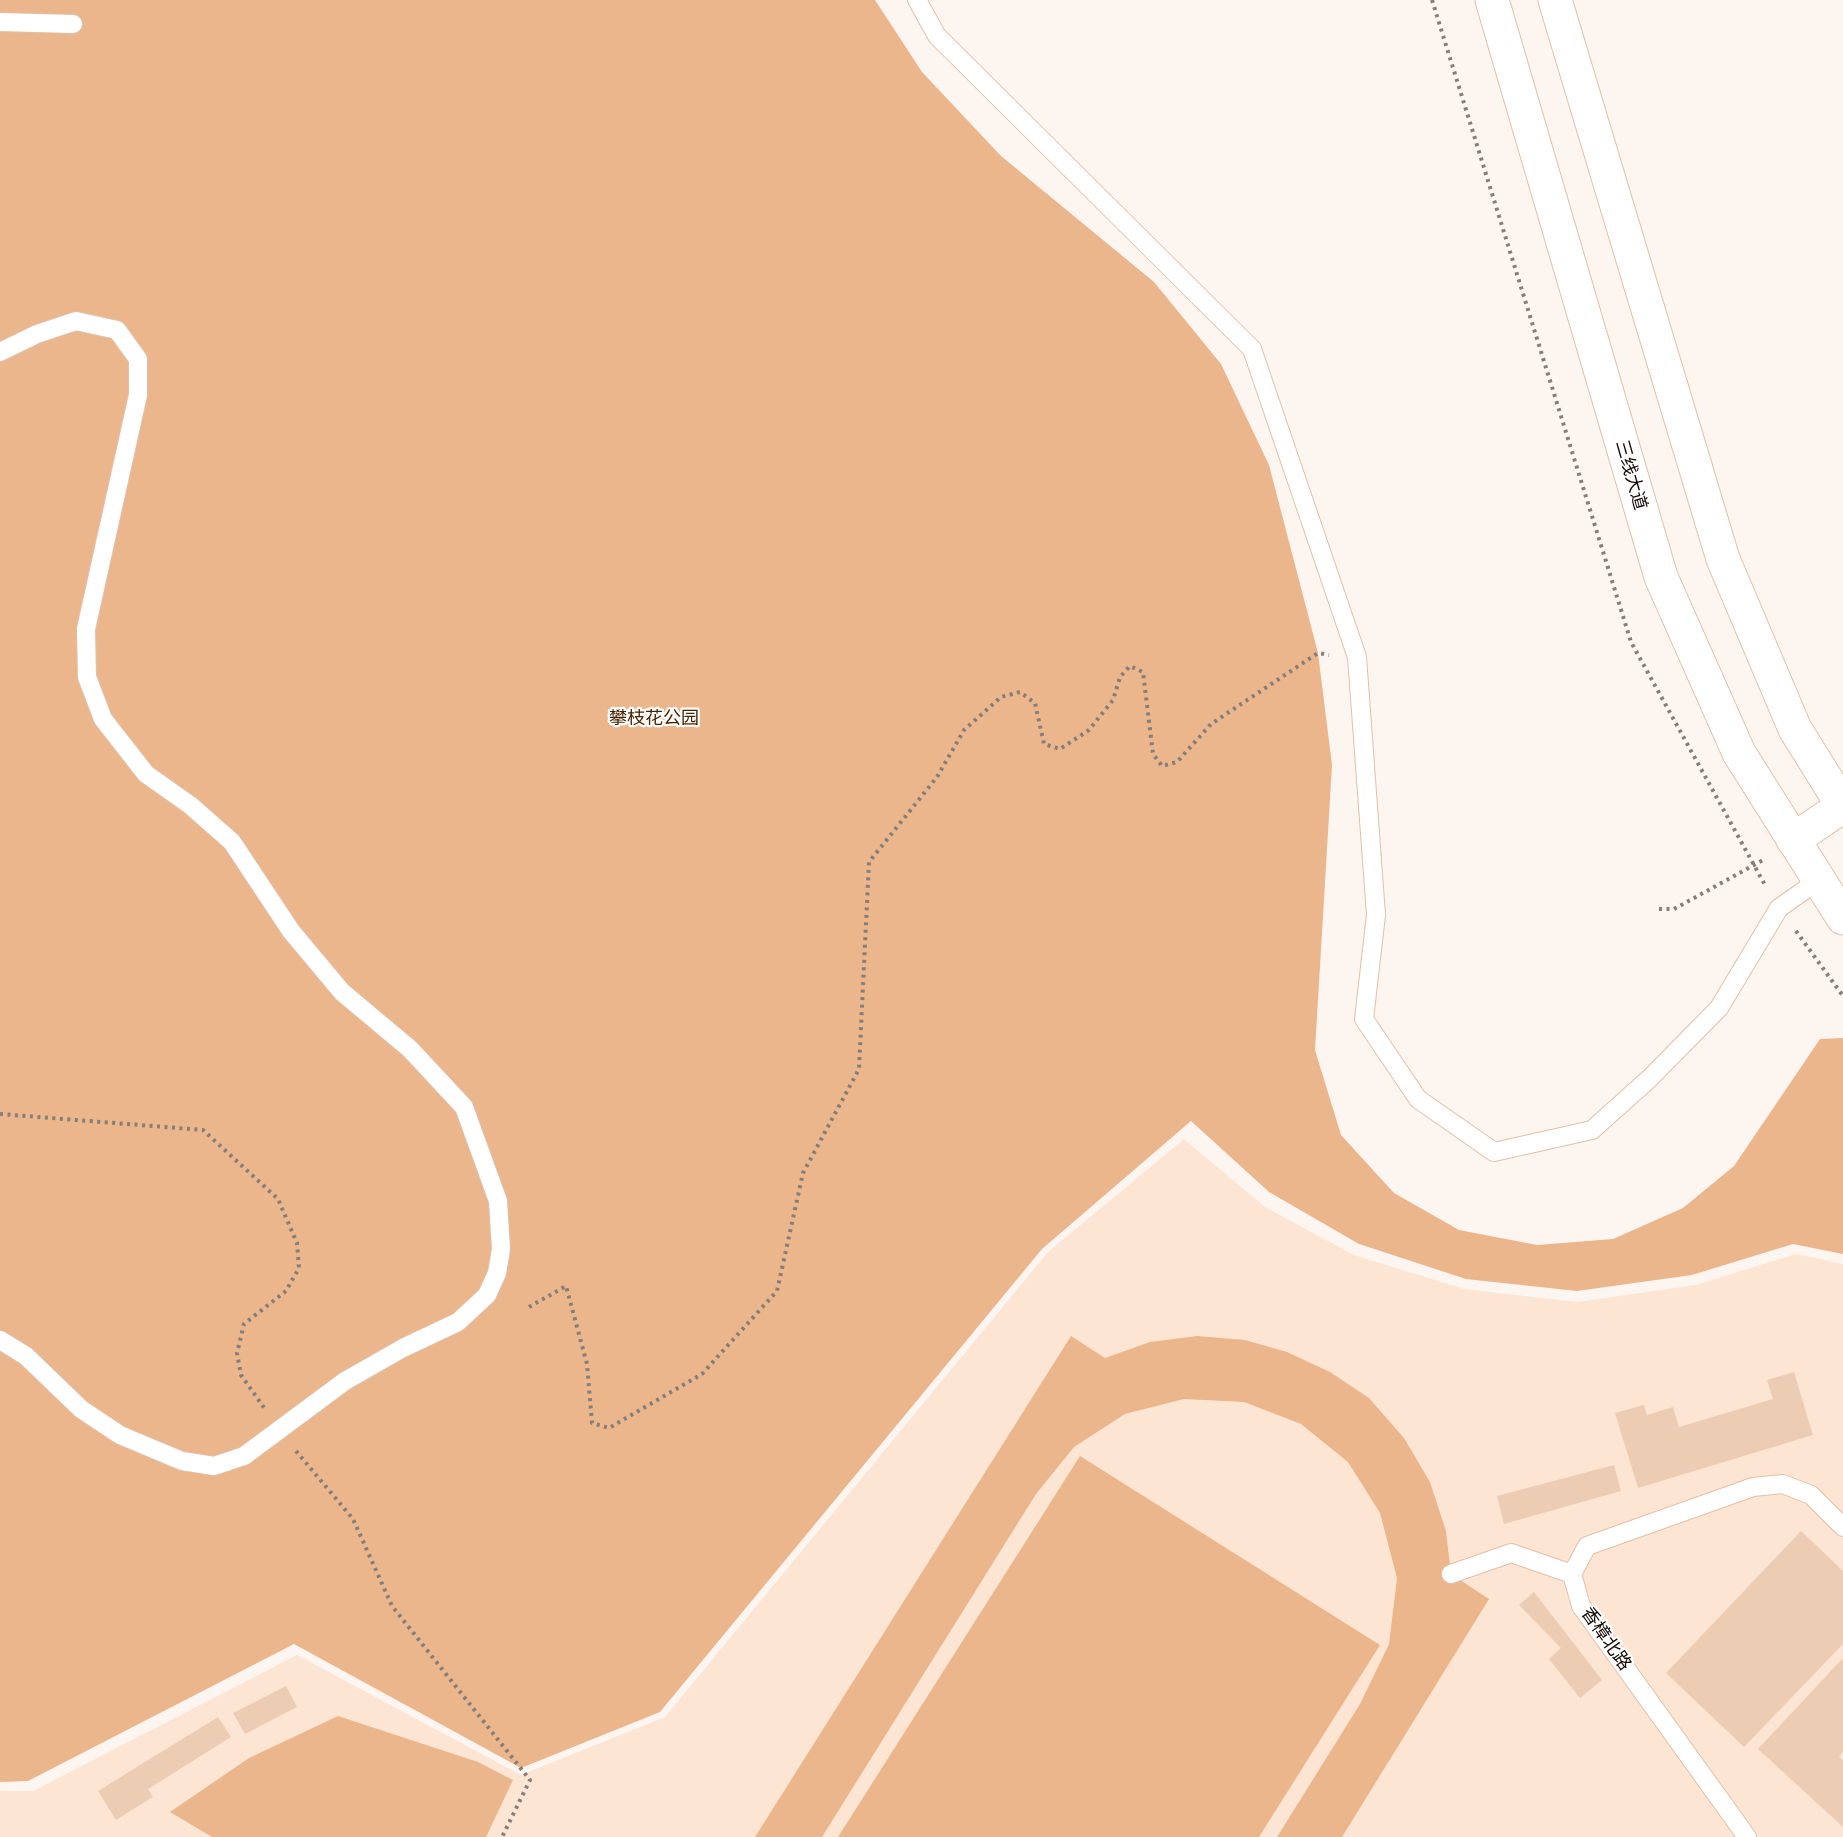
<!DOCTYPE html>
<html>
<head>
<meta charset="utf-8">
<style>
	body { margin:0 }
	canvas { display:block; background:#fcf5f0 }
</style>
</head>
<body>
<canvas width="1843" height="1837"></canvas>
<script>
const ctx = document.querySelector('canvas').getContext('2d');
ctx.lineJoin = 'round';
function fill(path, color) {
  ctx.fillStyle = color;
  ctx.fill(path, 'evenodd');
}
function shape(rows) {
  const path = new Path2D();
  for (const r of rows) {
    path.moveTo(r[0], r[1]);
    for (let i = 2; i < r.length; i += 2) path.lineTo(r[i], r[i + 1]);
  }
  return path;
}
function stroke(path, color, width, dash) {
  ctx.strokeStyle = color;
  ctx.lineWidth = width;
  ctx.lineCap = dash ? 'butt' : 'round';
  ctx.setLineDash(dash || []);
  ctx.stroke(path);
}
function write(font, color, halo, rows, align = 'center') {
  ctx.font = font + ' Quicksand,"Noto Sans SC",sans-serif';
  ctx.lineWidth = 4.5;
  ctx.setLineDash([]);
  ctx.textBaseline = 'middle';
  ctx.strokeStyle = halo;
  ctx.fillStyle = color;
  for (const [text, x, y, turn = 0] of rows) {
    ctx.save();
    ctx.translate(x, y);
    ctx.rotate((+turn || 0) * Math.PI / 180);
    ctx.textAlign = isNaN(turn) ? turn : align;
    if (halo) ctx.strokeText(text, 0, 0);
    ctx.fillText(text, 0, 0);
    ctx.restore();
  }
}
fill(shape([
	[1184,1139,1265,1207,1354,1255,1464,1289,1577,1302,1696,1285,1796,1254,1843,1264,1843,1837,0,1837,0,1791,33,1791,297,1655,521,1775,665,1717,1048,1252]
]), '#fde5d4');
fill(shape([
	[0,0,875,0,922,72,1001,156,1154,282,1221,364,1269,465,1318,653,1332,765,1315,1050,1341,1135,1394,1193,1459,1230,1537,1245,1613,1239,1683,1208,1734,1166,1820,1039,1843,1038,1843,1254,1793,1244,1692,1275,1577,1291,1466,1279,1359,1244,1269,1192,1191,1121,1042,1249,660,1712,521,1768,294,1644,28,1781,0,1782],
	[1071,1336,1105,1358,1150,1342,1197,1336,1245,1340,1287,1352,1330,1372,1369,1398,1404,1438,1430,1482,1446,1531,1451,1574,1489,1599,1342,1837,1277,1837,1360,1704,1389,1644,1397,1578,1380,1513,1348,1462,1301,1424,1244,1402,1184,1399,1125,1414,1074,1447,1036,1494,822,1837,755,1837],
	[1080,1456,1380,1645,1259,1837,838,1837],
	[338,1716,478,1762,513,1780,486,1837,212,1837,170,1812,249,1758]
]), '#ecb68c');
fill(shape([
	[1794,1372,1813,1435,1638,1488,1615,1413,1644,1405,1647,1415,1673,1407,1679,1427,1773,1399,1767,1380],
	[1614,1465,1621,1491,1504,1524,1497,1496],
	[1801,1531,1843,1571,1843,1644,1744,1747,1666,1673],
	[1534,1592,1602,1680,1580,1698,1549,1659,1561,1648,1519,1605],
	[1843,1658,1843,1752,1839,1757,1843,1760,1843,1827,1758,1749],
	[286,1686,297,1707,245,1734,233,1713],
	[218,1717,231,1737,148,1789,153,1797,116,1820,98,1791]
]), '#eccdb4');
const lane = shape([
	[917,0,937,36,1252,349,1357,657,1376,915,1364,1019,1418,1099,1494,1152,1592,1130,1649,1079,1719,1008,1779,908,1819,880],
	[0,22,73,24],
	[0,352,37,334,76,321,117,330,138,359,138,395,86,629,87,677,103,719,146,774,190,805,232,842,291,931,342,992,410,1049,464,1107,498,1201,501,1249,497,1273,487,1295,458,1322,403,1348,345,1381,244,1456,214,1466,182,1461,120,1435,81,1409,26,1356,0,1340],
	[1451,1574,1511,1553,1572,1574],
	[1747,1837,1581,1606,1572,1574,1587,1546,1753,1487,1783,1484,1811,1495,1843,1527]
]);
const street = shape([
	[1793,840,1843,806]
]);
const primary = shape([
	[1492,0,1661,577,1739,753,1843,918],
	[1555,0,1723,559,1795,729,1843,806]
]);
stroke(lane, '#e0c0a8', 20);
stroke(street, '#e0c0a8', 35);
stroke(primary, '#e0c0a8', 35);
stroke(shape([
	[1432,0,1631,642,1765,885],
	[1659,909,1674,909,1765,859],
	[1796,931,1843,996],
	[0,1114,203,1130,278,1199,297,1243,299,1268,286,1291,244,1324,237,1353,241,1375,265,1409],
	[529,1307,566,1286,587,1364,592,1423,609,1428,702,1374,777,1291,803,1173,859,1069,869,862,937,777,964,730,1001,697,1020,692,1035,703,1044,744,1060,749,1089,730,1113,700,1120,677,1130,666,1143,672,1153,754,1162,766,1177,762,1211,724,1318,653,1329,655],
	[296,1451,353,1519,392,1606,530,1780,502,1837]
]), '#867e78', 4, [3, 4.5]);
stroke(lane, '#fff', 18);
stroke(street, '#fff', 33);
stroke(primary, '#fff', 33);
write('18px', '#130903', '#fff', [
	["三线大道",1631,475,74],
	["香樟北路",1606,1639,55]
]);
write('18px', '#492400', '#fff', [
	["攀枝花公园",654,719]
]);
</script>
</body>
</html>
